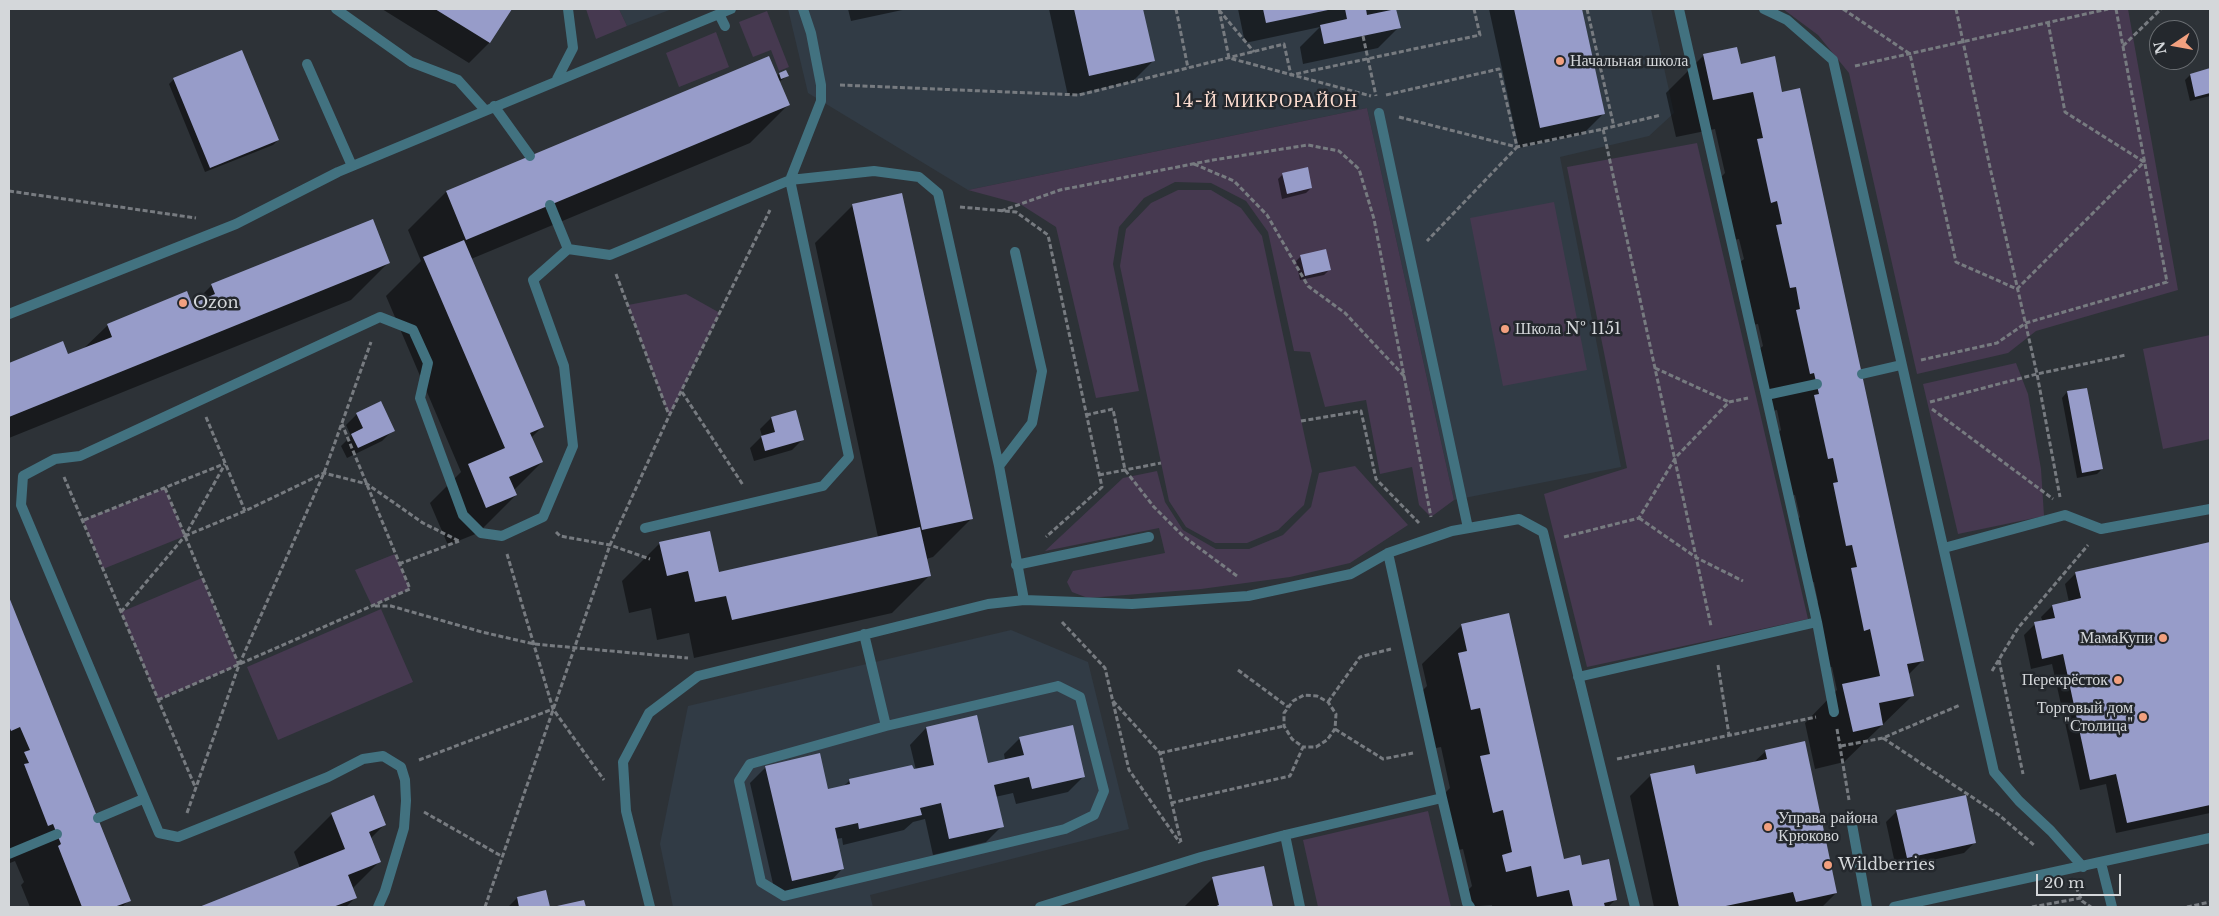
<!DOCTYPE html>
<html>
<head>
<meta charset="utf-8">
<style>
	body { margin:0 }
	#map { position:relative; width:2219px; height:916px; overflow:hidden; background:#2d3237; font-family:"Libre Baskerville",serif }
	canvas { display:block }
	.frame { position:absolute; inset:0; border:10px solid #d4d7da; pointer-events:none }
	.north { position:absolute; left:2149px; top:20px; width:50px; height:50px; box-sizing:border-box; background:#24282d; border:1px solid #6a6e72; border-radius:50%; rotate:258deg; font-size:14px; font-weight:700; line-height:20px; text-align:center; color:#d4d7da }
	.north::after { content:''; display:block; margin:auto; width:18px; height:22px; background:#f2a07f; clip-path:polygon(50% 0,100% 100%,50% 72%,0 100%) }
	.scale { position:absolute; left:2036px; top:874px; width:85px; height:22px; box-sizing:border-box; border:2px solid #d4d7da; border-top:0; padding-left:6px; font-size:15px; line-height:18px; white-space:nowrap; color:#d4d7da; -webkit-text-stroke:4px #24282d; paint-order:stroke }
</style>
</head>
<body>
<div id="map">
<canvas width="2219" height="916"></canvas>
<div class="frame"></div>
<div class="north">N</div>
<div class="scale">20 m</div>
</div>
<script>
const ctx = document.querySelector('canvas').getContext('2d');
ctx.lineJoin = 'round';
function fill(path, color) {
  ctx.fillStyle = color;
  ctx.fill(path, 'evenodd');
}
function shape(rows) {
  const path = new Path2D();
  for (const r of rows) {
    path.moveTo(r[0], r[1]);
    for (let i = 2; i < r.length; i += 2) path.lineTo(r[i], r[i + 1]);
  }
  return path;
}
function stroke(path, color, width, dash) {
  ctx.strokeStyle = color;
  ctx.lineWidth = width;
  ctx.lineCap = dash ? 'butt' : 'round';
  ctx.setLineDash(dash || []);
  ctx.stroke(path);
}
function write(font, color, halo, rows, align = 'center') {
  ctx.font = font + ' "Libre Baskerville",serif';
  ctx.lineWidth = 5;
  ctx.setLineDash([]);
  ctx.textBaseline = 'middle';
  ctx.strokeStyle = halo;
  ctx.fillStyle = color;
  for (const [text, x, y, turn = 0] of rows) {
    ctx.save();
    ctx.translate(x, y);
    ctx.rotate((+turn || 0) * Math.PI / 180);
    ctx.textAlign = isNaN(turn) ? turn : align;
    if (halo) ctx.strokeText(text, 0, 0);
    ctx.fillText(text, 0, 0);
    ctx.restore();
  }
}
fill(shape([
	[619,9,672,9,627,26],
	[788,9,1651,9,1674,113,1649,136,1560,157,1621,467,1454,500,1367,108,968,190,808,93],
	[1011,630,1088,662,1129,829,870,895,873,907,673,907,660,844,688,706]
]), '#313b45');
fill(shape([
	[586,9,619,9,627,26,596,39],
	[1783,9,2128,9,2178,290,2036,331,2008,353,1917,374,1849,73,1818,35],
	[767,11,789,67,779,71,771,50,753,57,739,22],
	[716,32,729,67,679,87,666,53],
	[1367,108,1454,500,1431,517,1419,505,1412,467,1380,474,1366,400,1325,407,1310,352,1294,351,1268,232,1246,201,1211,183,1175,182,1144,198,1119,227,1113,264,1139,391,1096,398,1056,227,1020,204,968,190],
	[1697,143,1808,619,1587,667,1544,494,1627,468,1567,167],
	[1178,190,1211,190,1241,208,1262,236,1312,471,1304,505,1278,530,1247,543,1215,543,1186,527,1169,501,1120,266,1126,229,1151,203],
	[1554,202,1587,370,1503,386,1470,218],
	[686,294,720,313,669,416,628,305],
	[2210,335,2210,439,2163,449,2143,349],
	[2016,363,2028,394,2041,469,2044,516,1958,534,1923,384],
	[1355,466,1408,525,1350,563,1290,577,1201,589,1088,598,1072,592,1067,582,1073,571,1165,553,1159,528,1045,551,1123,478,1157,471,1165,502,1183,530,1216,549,1249,549,1283,535,1311,507,1319,473],
	[165,488,185,536,103,569,83,520],
	[395,554,410,589,372,606,355,570],
	[202,578,239,665,158,700,121,612],
	[381,609,413,682,278,740,247,667],
	[1428,811,1451,907,1318,907,1303,840]
]), '#463950');
fill(shape([
	[382,9,510,9,489,43,469,63],
	[848,9,907,9,851,21],
	[1049,9,1142,9,1154,60,1133,81,1068,96],
	[1238,9,1399,9,1395,10,1399,27,1378,48,1303,64,1300,47,1320,27,1245,43],
	[1489,9,1581,9,1604,113,1583,134,1519,148],
	[1704,55,1740,65,1781,94,1923,660,1908,675,1913,695,1844,762,1815,769,1805,723,1837,690,1832,667,1827,668,1813,607,1818,602,1814,582,1809,583,1795,522,1800,517,1795,495,1790,496,1777,434,1781,430,1777,410,1773,411,1759,349,1763,346,1758,324,1752,325,1738,264,1744,259,1739,239,1733,240,1720,178,1725,173,1715,129,1676,137,1666,93],
	[2210,70,2210,96,2190,101,2185,80,2190,75],
	[779,74,787,76,779,82,788,105,750,143,471,259,542,427,531,438,542,462,514,490,516,495,478,533,448,545,430,503,461,472,386,296,421,261,408,230,446,192,777,76],
	[174,79,278,140,273,145,205,172,169,84],
	[1283,174,1311,188,1306,193,1282,199,1278,179],
	[853,205,971,519,933,557,926,559,930,575,892,613,694,658,689,633,657,640,651,608,629,613,622,581,660,543,718,573,878,537,815,243],
	[1301,256,1329,270,1324,275,1300,280,1296,261],
	[389,262,351,300,9,438,9,364,62,343,68,356,82,350,108,325,192,305,212,285],
	[2067,392,2102,469,2097,474,2077,478,2062,398],
	[795,412,803,439,792,450,754,461,750,448,762,436,760,429,771,418],
	[357,414,393,430,382,441,347,458,341,446,351,436,346,425],
	[2210,543,2210,813,2116,833,2106,784,2080,790,2052,664,2031,669,2024,635,2035,624,2043,622,2041,617,2052,606,2069,602,2065,584,2076,573],
	[9,600,129,900,122,907,30,907,21,885,24,882,15,861,10,863,9,859],
	[1462,625,1563,860,1581,866,1616,899,1608,907,1492,907,1492,905,1466,907,1463,895,1472,886,1463,849,1454,851,1442,796,1450,788,1441,747,1431,749,1419,694,1427,686,1422,664],
	[976,717,987,765,1005,760,1004,754,1020,738,1084,776,1068,792,1016,804,1013,793,995,797,1002,826,986,842,933,855,925,819,913,822,904,830,843,845,842,838,836,839,843,868,827,885,776,897,750,783,766,767,827,791,843,787,850,780,913,771,916,770,910,745,926,728],
	[1766,751,1836,893,1822,907,1654,907,1630,796,1651,775,1695,776,1753,763],
	[1897,811,1975,842,1964,853,1896,868,1886,822],
	[332,814,384,825,370,839,380,861,352,889,356,897,346,907,202,907,300,868,294,852],
	[1263,867,1272,907,1184,907,1213,878],
	[545,892,548,907,508,907,517,898]
]), '#0007');
fill(shape([
	[435,9,512,9,490,43],
	[1074,9,1143,9,1155,61,1089,76],
	[1263,9,1327,9,1328,10,1266,23],
	[1345,9,1366,9,1367,15,1396,9,1401,28,1324,44,1320,25,1347,19],
	[1514,9,1582,9,1605,114,1540,128],
	[1737,47,1741,64,1775,56,1782,92,1800,88,1924,661,1907,664,1914,696,1879,703,1883,725,1853,732,1842,684,1880,676,1870,629,1864,631,1851,568,1857,567,1852,545,1846,546,1833,483,1838,482,1833,458,1828,459,1814,395,1819,394,1814,373,1810,374,1796,310,1800,309,1796,287,1790,288,1776,225,1782,224,1777,201,1771,203,1757,139,1763,138,1753,92,1713,100,1703,54],
	[242,50,279,140,210,168,173,78],
	[769,56,790,105,466,240,446,191],
	[2210,68,2210,93,2195,97,2190,74],
	[786,70,789,76,781,79,779,73],
	[1308,167,1312,188,1287,194,1282,173],
	[902,193,973,519,922,530,852,204],
	[373,219,390,263,9,417,9,363,63,341,68,354,112,337,107,324,187,291,192,304,215,294,211,284],
	[464,240,544,427,530,433,543,462,509,477,517,495,486,508,468,464,505,448,423,257],
	[1326,249,1331,270,1305,276,1300,255],
	[2087,388,2103,469,2082,473,2067,391],
	[381,401,395,431,358,448,351,434,363,428,356,413],
	[796,410,804,440,765,451,761,436,775,432,771,417],
	[920,527,931,576,732,620,726,596,695,602,688,571,667,576,659,542,710,531,719,572],
	[2210,542,2210,805,2127,823,2116,774,2090,780,2063,654,2042,659,2034,622,2055,618,2052,605,2081,598,2075,572],
	[9,597,131,901,114,907,82,907,58,846,61,844,53,824,48,826,24,764,29,763,24,752,30,750,20,727,11,731,9,726],
	[1509,613,1564,859,1580,855,1582,865,1609,859,1617,900,1604,903,1605,907,1573,907,1569,890,1537,897,1531,866,1506,872,1502,855,1512,852,1503,810,1493,813,1480,756,1490,754,1480,708,1471,710,1458,653,1467,651,1461,624],
	[977,715,988,763,1024,755,1019,737,1073,725,1085,777,1032,789,1029,777,994,785,1004,827,949,839,941,803,920,808,922,815,859,829,858,823,835,828,844,869,792,881,765,766,820,753,828,789,850,784,849,779,912,765,914,769,934,765,926,727],
	[1805,741,1837,893,1796,902,1793,892,1721,907,1679,907,1650,774,1694,765,1696,774,1767,759,1765,750],
	[374,795,386,825,369,832,381,862,348,875,357,898,333,907,199,907,345,849,331,813],
	[1966,795,1976,843,1907,858,1896,810],
	[1264,866,1273,907,1214,907,1219,905,1212,877],
	[546,890,550,907,519,907,517,897],
	[584,900,586,907,557,907,557,906]
]), '#979cc9');
stroke(shape([
	[1176,9,1188,68],
	[1219,9,1229,58,1371,96],
	[1587,9,1614,127],
	[1843,9,1910,54,1956,262,2017,289,2144,162,2065,112,2048,22],
	[1956,9,1991,172,2037,374,2060,497],
	[1219,10,1254,52],
	[1363,36,1376,96],
	[2123,46,2161,9],
	[1855,66,2108,9],
	[840,85,1079,95,1284,44,1291,75,1480,35,1474,9],
	[1386,95,1499,69,1517,147,1427,241],
	[1399,117,1517,147,1603,129,1711,626],
	[1603,129,1661,115],
	[1194,164,1234,181,1267,215,1308,286,1345,313,1405,377],
	[9,191,196,218],
	[960,207,1016,212,1048,235,1102,487,1046,537],
	[1001,211,1060,190,1213,160,1308,145,1339,151,1359,169,1374,219,1431,517],
	[616,274,669,415],
	[1921,360,1997,343,2026,323,2167,282,2116,9],
	[1655,368,1729,402],
	[682,392,743,485],
	[1930,402,2037,374,2126,355],
	[1932,409,2053,499],
	[1086,415,1113,409,1125,470,1154,507,1183,536,1237,576],
	[206,417,245,511],
	[1301,421,1361,411,1376,479,1419,523],
	[1099,475,1161,463],
	[64,477,196,789],
	[165,488,239,665],
	[1639,518,1697,558,1743,581],
	[84,520,224,464],
	[556,532,560,536,610,545,650,559],
	[185,536,245,511,324,473,367,484,423,523,459,541],
	[1564,537,1639,518,1676,457,1729,402,1748,398],
	[507,554,553,709,604,780],
	[399,564,459,541],
	[375,606,391,606,482,632,534,644,688,658],
	[121,612,185,536,225,464],
	[1062,622,1105,668,1129,770,1180,843],
	[1999,660,2023,774],
	[1718,665,1729,735],
	[1238,670,1288,707],
	[1992,671,2018,628,2088,545],
	[158,700,410,589,342,424],
	[1113,701,1160,753,1181,842],
	[1328,702,1360,657,1391,649],
	[1335,729,1383,759,1413,753],
	[1837,729,1849,800],
	[1883,738,1999,815,2035,846],
	[1841,746,1883,738,1960,705],
	[1160,753,1284,726],
	[1617,759,1816,717],
	[419,760,553,709],
	[1171,803,1290,776,1303,747,1292,739,1284,726,1284,713,1293,701,1304,695,1317,696,1328,702,1336,714,1335,729,1327,740,1316,747,1303,747],
	[424,812,503,857],
	[187,813,239,665,324,473,371,342],
	[2076,887,2082,901,2091,907],
	[485,907,610,545,669,416,770,210],
	[2032,907,2081,898],
	[2187,907,2210,902]
]), '#777b80', 3, [5, 2.5]);
stroke(shape([
	[336,9,411,62,458,80,485,110],
	[1679,9,1817,622,1834,712],
	[1764,9,1787,20,1833,60,1994,772,2019,801,2051,831,2083,867],
	[719,14,725,26],
	[307,64,352,166],
	[557,79,573,48,568,9],
	[494,106,530,156],
	[1379,113,1468,528],
	[550,205,568,249],
	[9,314,236,224,338,172,731,9],
	[1862,374,1901,365],
	[1766,395,1817,384],
	[999,466,1032,423,1042,371,1015,252],
	[645,528,823,486,849,457,790,180,874,171,919,177,938,193,999,466,1024,600],
	[1944,548,2065,515,2101,529,2210,509],
	[1388,553,1442,798,1467,903,1470,907],
	[1016,565,1149,537],
	[864,634,886,726],
	[1578,677,1817,622],
	[1058,686,1080,697,1104,791,1094,815,1065,829,784,896,761,882,739,781,750,764,886,726,1058,686],
	[98,818,143,799],
	[1851,819,1867,907],
	[1285,835,1300,907],
	[9,854,57,834],
	[2101,863,2112,907],
	[378,907,385,891,404,828,406,801,405,780,401,767,383,756,363,759,328,777,178,837,159,833,21,505,23,476,55,459,80,456,380,317,413,330,428,363,420,398,463,515,481,533,502,536,543,517,573,446,564,366,533,280,568,249,610,255,790,180,821,101,821,85,811,33,803,9],
	[650,907,626,811,623,762,649,713,698,676,988,604,1024,600,1132,604,1248,596,1351,574,1388,553,1452,531,1519,519,1543,532,1635,907],
	[1040,907,1201,857,1285,835,1442,798],
	[1894,907,2210,838]
]), '#427280', 10);
for (const [x, y, r, color] of [
	[1560,61,5,"#f2a07f"],
	[183,303,5,"#f2a07f"],
	[1505,329,5,"#f2a07f"],
	[2163,638,5,"#f2a07f"],
	[2118,680,5,"#f2a07f"],
	[2143,717,5,"#f2a07f"],
	[1768,827,5,"#f2a07f"],
	[1828,865,5,"#f2a07f"]
]) {
  const dot = new Path2D();
  dot.arc(x, y, r, 0, 2 * Math.PI);
  ctx.fillStyle = color;
  ctx.fill(dot);
  stroke(dot, '#24282d', 2);
}
write('16px', '#d4d7da', '#24282d', [
	["Начальная школа",1570,61],
	["Ozon",193,303],
	["Школа № 1151",1515,329],
	["МамаКупи",2153,638,"right"],
	["Перекрёсток",2108,680,"right"],
	["Торговый дом",2133,708,"right"],
	["\"Столица\"",2133,726,"right"],
	["Управа района",1778,818],
	["Крюково",1778,836],
	["Wildberries",1838,865]
], 'left');
ctx.letterSpacing = '1px';
write('18px', '#fdddd0', '#24282d', [
	["14-Й МИКРОРАЙОН",1266,102]
]);
ctx.letterSpacing = '0px';
</script>
</body>
</html>
